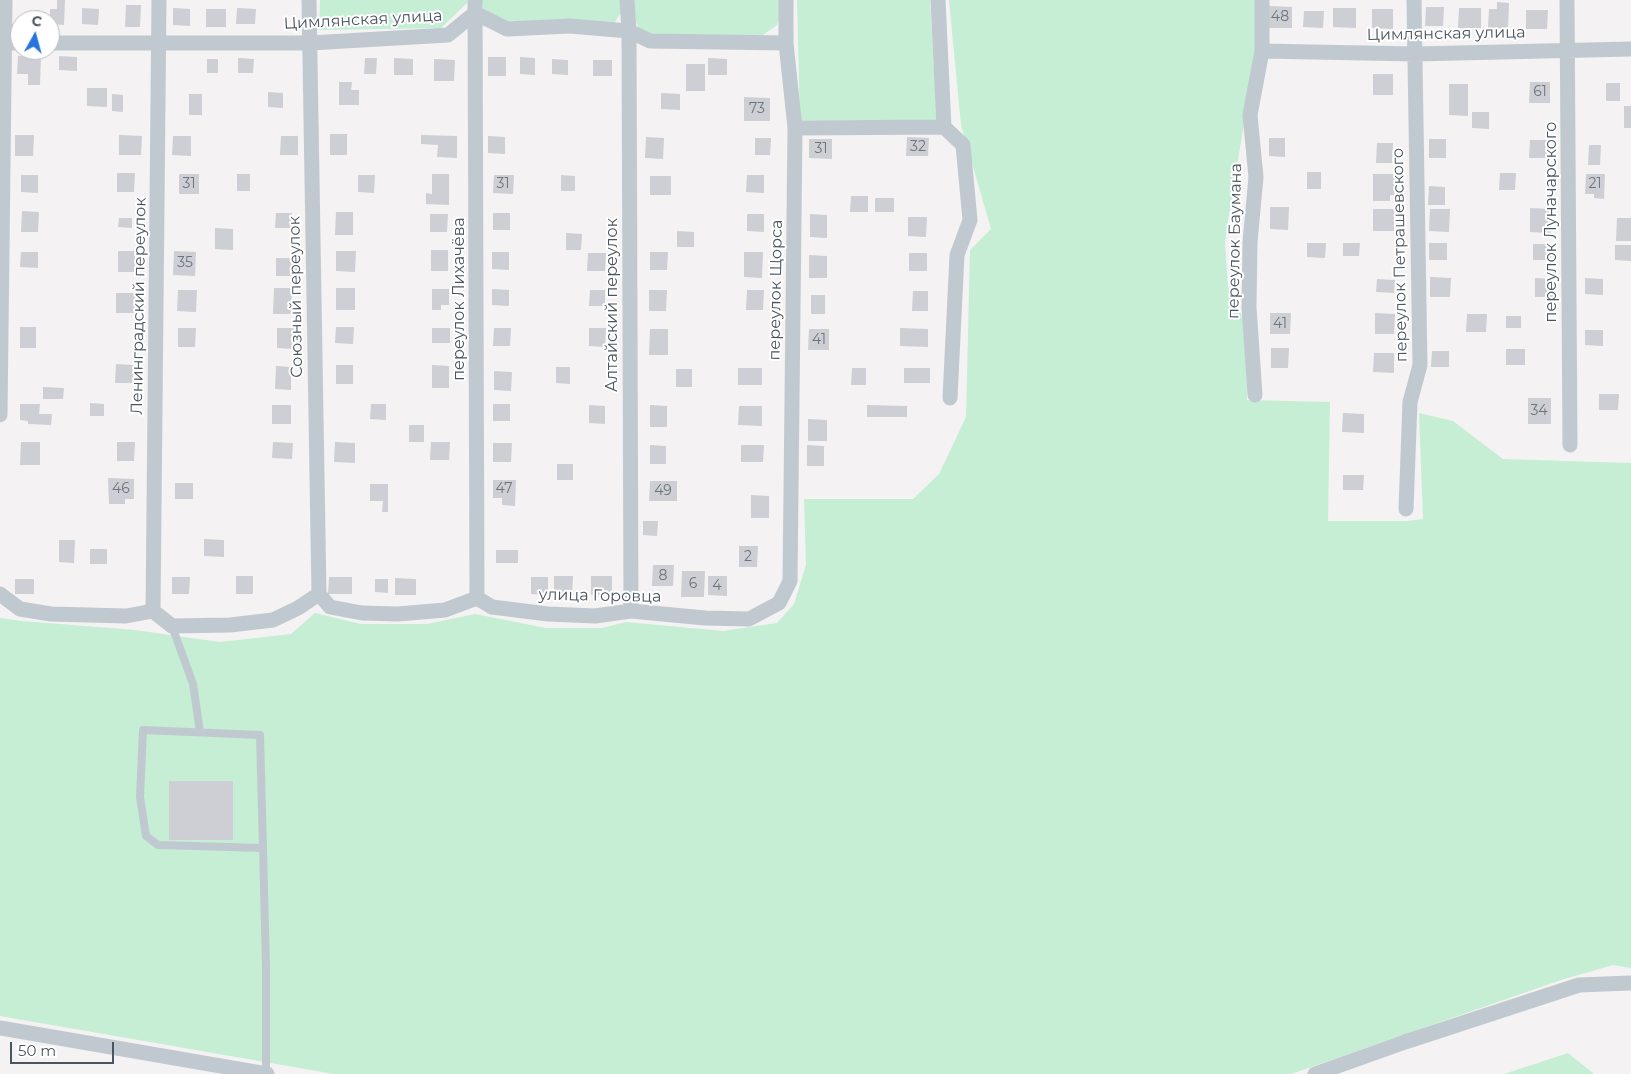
<!DOCTYPE html>
<html>
<head>
<meta charset="utf-8">
<style>
	body { margin:0 }
	#map { position:relative; width:1631px; height:1074px; overflow:hidden; background:#f4f2f2; font-family:Montserrat,sans-serif }
	canvas { display:block }
	.north { position:absolute; left:10px; top:10px; width:50px; height:50px; box-sizing:border-box; background:#fff; border:1px solid #b7bbbf; border-radius:50%; rotate:7deg; font-size:14px; font-weight:700; line-height:20px; text-align:center; color:#4b555f }
	.north::after { content:''; display:block; margin:auto; width:18px; height:22px; background:#2575dc; clip-path:polygon(50% 0,100% 100%,50% 72%,0 100%) }
	.scale { position:absolute; left:10px; top:1042px; width:104px; height:22px; box-sizing:border-box; border:2px solid #4b555f; border-top:0; padding-left:6px; font-size:15px; line-height:18px; white-space:nowrap; color:#4b555f; -webkit-text-stroke:4px #fff; paint-order:stroke }
</style>
</head>
<body>
<div id="map">
<canvas width="1631" height="1074"></canvas>
<div class="north">С</div>
<div class="scale">50 m</div>
</div>
<script>
const ctx = document.querySelector('canvas').getContext('2d');
ctx.lineJoin = 'round';
function fill(path, color) {
  ctx.fillStyle = color;
  ctx.fill(path, 'evenodd');
}
function shape(rows) {
  const path = new Path2D();
  for (const r of rows) {
    path.moveTo(r[0], r[1]);
    for (let i = 2; i < r.length; i += 2) path.lineTo(r[i], r[i + 1]);
  }
  return path;
}
function stroke(path, color, width, dash) {
  ctx.strokeStyle = color;
  ctx.lineWidth = width;
  ctx.lineCap = dash ? 'butt' : 'round';
  ctx.setLineDash(dash || []);
  ctx.stroke(path);
}
function write(font, color, halo, rows, align = 'center') {
  ctx.font = font + ' Montserrat,sans-serif';
  ctx.lineWidth = 4;
  ctx.setLineDash([]);
  ctx.textBaseline = 'middle';
  ctx.strokeStyle = halo;
  ctx.fillStyle = color;
  for (const [text, x, y, turn = 0] of rows) {
    ctx.save();
    ctx.translate(x, y);
    ctx.rotate((+turn || 0) * Math.PI / 180);
    ctx.textAlign = isNaN(turn) ? turn : align;
    if (halo) ctx.strokeText(text, 0, 0);
    ctx.fillText(text, 0, 0);
    ctx.restore();
  }
}
fill(shape([
	[320,0,467,0,467,3,441,28,319,30],
	[480,0,621,0,622,11,615,22,511,23,484,10],
	[633,0,782,0,782,14,777,25,763,35,662,37,640,30,636,22],
	[797,0,930,0,937,120,800,120],
	[949,0,1257,0,1255,57,1227,227,1225,243,1228,287,1246,325,1247,400,1330,402,1328,521,1408,521,1423,519,1419,413,1453,421,1503,459,1631,463,1631,968,1613,965,1561,980,1291,1074,334,1074,0,1016,0,618,22,621,135,630,220,642,291,634,315,613,361,624,427,624,475,614,546,628,602,628,626,622,723,631,777,623,794,604,806,565,804,499,913,499,939,474,966,417,970,250,991,229,961,125],
	[1568,1053,1594,1074,1504,1074]
]), '#c5eed5');
fill(shape([
	[57,0,65,0,64,25,50,24,50,9,57,9],
	[1497,2,1509,3,1508,29,1488,28,1489,9,1497,9],
	[126,5,141,5,140,27,125,27],
	[1268,6,1292,7,1292,28,1268,28],
	[1426,7,1444,7,1443,26,1425,26],
	[82,8,99,9,98,25,82,24],
	[173,8,190,9,190,26,173,25],
	[237,8,256,9,255,24,236,24],
	[1333,8,1356,8,1356,28,1333,27],
	[1459,8,1481,8,1481,28,1458,28],
	[206,9,226,9,226,27,206,27],
	[1372,9,1393,9,1393,29,1372,28],
	[1526,10,1548,10,1547,29,1526,29],
	[1304,11,1324,11,1323,28,1303,27],
	[18,56,41,56,40,85,28,85,28,74,17,74],
	[59,56,77,57,77,71,59,70],
	[488,57,506,57,506,76,488,76],
	[520,57,535,58,535,75,520,74],
	[238,58,254,59,253,73,238,73],
	[365,58,377,58,376,74,364,74],
	[394,58,413,59,413,75,394,75],
	[708,58,727,59,727,75,708,75],
	[207,59,218,59,218,73,207,73],
	[434,59,455,60,454,81,434,81],
	[552,59,568,60,568,75,552,74],
	[593,60,612,60,612,76,593,76],
	[686,64,705,64,705,91,686,91],
	[1373,74,1393,74,1393,95,1373,95],
	[339,82,352,82,351,90,359,90,359,105,339,105],
	[1530,82,1550,82,1550,103,1529,103],
	[1606,83,1620,83,1620,101,1606,101],
	[1449,84,1468,84,1468,116,1449,115],
	[87,88,107,88,107,107,87,106],
	[268,92,283,93,283,108,268,107],
	[661,93,680,94,680,110,661,109],
	[112,94,123,95,123,112,112,111],
	[189,94,202,94,202,115,189,115],
	[744,97,770,98,770,121,744,121],
	[1624,106,1631,106,1631,128,1624,128],
	[1472,112,1489,112,1489,129,1472,128],
	[330,134,347,134,347,155,330,155],
	[15,135,34,135,33,156,15,156],
	[119,135,142,136,141,155,119,155],
	[421,135,457,136,457,158,437,157,438,145,421,144],
	[173,136,191,136,191,156,172,155],
	[281,136,298,136,298,155,280,155],
	[488,136,505,137,505,154,488,153],
	[646,137,664,138,663,159,645,158],
	[907,137,929,138,928,156,906,156],
	[755,138,771,138,770,155,755,155],
	[1269,138,1285,138,1285,157,1269,156],
	[809,139,832,139,832,159,809,158],
	[1429,139,1446,139,1446,158,1429,158],
	[1530,140,1550,140,1550,158,1529,158],
	[1377,143,1393,143,1392,163,1376,163],
	[1589,145,1601,145,1600,165,1588,165],
	[1307,172,1321,172,1321,189,1307,189],
	[117,173,135,173,134,192,117,192],
	[1500,173,1516,173,1515,190,1499,190],
	[179,174,199,174,199,194,179,194],
	[237,174,250,174,250,191,237,191],
	[432,174,449,174,449,205,426,204,426,193,432,194],
	[1373,174,1395,174,1394,195,1390,195,1390,201,1373,201],
	[1586,174,1605,174,1604,199,1594,198,1594,194,1585,194],
	[21,175,38,175,38,193,21,192],
	[358,175,375,175,374,193,358,192],
	[494,175,514,175,513,194,493,193],
	[561,175,575,176,575,191,561,191],
	[747,175,764,175,764,193,746,192],
	[650,176,671,176,671,195,650,195],
	[1429,186,1445,187,1445,205,1428,205],
	[851,196,868,196,868,212,850,212],
	[875,198,894,198,894,212,875,212],
	[1270,207,1289,207,1288,230,1270,229],
	[1530,208,1551,209,1551,233,1530,232],
	[1373,209,1394,209,1394,231,1373,231],
	[1430,209,1450,209,1449,232,1429,231],
	[22,211,39,212,38,232,21,232],
	[336,212,353,212,353,235,335,235],
	[276,213,292,213,292,228,275,228],
	[493,213,510,213,510,230,493,230],
	[430,214,448,214,447,232,430,232],
	[747,214,764,214,764,232,747,231],
	[810,214,827,215,827,238,810,237],
	[908,217,927,217,926,237,908,236],
	[119,218,132,218,132,228,118,227],
	[1617,218,1631,218,1631,241,1616,241],
	[215,228,233,229,233,250,215,249],
	[677,231,694,232,694,247,677,247],
	[566,233,582,234,581,250,566,250],
	[1307,243,1326,243,1325,258,1307,257],
	[1343,243,1360,243,1359,256,1343,256],
	[1429,243,1447,243,1447,260,1429,260],
	[1533,244,1551,244,1551,260,1533,260],
	[1615,245,1631,245,1631,261,1615,260],
	[431,250,448,250,448,271,431,271],
	[118,251,135,251,135,272,118,272],
	[174,251,196,252,195,276,173,275],
	[336,251,356,251,355,272,336,271],
	[21,252,38,252,38,268,20,267],
	[492,252,509,252,509,270,492,269],
	[650,252,668,252,667,270,650,270],
	[744,252,763,252,762,278,744,277],
	[588,253,606,253,605,271,587,271],
	[909,253,927,253,927,271,909,271],
	[809,255,827,256,827,278,809,278],
	[276,258,297,258,297,276,276,276],
	[1430,277,1451,278,1450,297,1430,297],
	[1535,278,1553,279,1553,297,1535,297],
	[1585,278,1603,279,1603,295,1585,294],
	[1377,279,1395,280,1394,293,1376,292],
	[274,288,292,288,291,314,273,314],
	[336,288,355,288,355,310,336,310],
	[432,289,449,289,449,305,441,305,441,310,432,310],
	[492,289,509,290,509,306,492,305],
	[178,290,197,290,196,312,177,311],
	[590,290,605,290,605,306,589,306],
	[649,290,667,290,666,311,649,311],
	[747,290,764,290,763,310,746,310],
	[913,291,928,291,928,311,912,311],
	[116,293,135,293,135,313,116,313],
	[811,295,825,295,825,314,811,314],
	[1270,313,1291,313,1290,334,1270,334],
	[1375,313,1395,314,1394,334,1375,334],
	[1467,314,1487,314,1486,332,1466,332],
	[1506,316,1521,316,1521,328,1506,328],
	[20,327,36,327,36,348,20,348],
	[336,327,354,327,353,344,335,343],
	[178,328,196,328,195,347,178,347],
	[277,328,294,328,293,349,277,348],
	[432,328,450,328,450,343,432,343],
	[494,328,511,328,510,346,493,346],
	[589,328,606,328,605,347,589,346],
	[900,328,928,329,928,347,900,346],
	[650,329,668,329,668,355,649,355],
	[809,329,829,329,829,350,808,350],
	[1585,330,1603,330,1603,346,1585,345],
	[1271,348,1289,348,1288,368,1271,368],
	[1506,349,1525,349,1525,365,1506,365],
	[1432,351,1449,351,1449,367,1431,367],
	[1374,353,1394,353,1394,373,1373,372],
	[116,364,133,365,133,383,115,383],
	[336,365,353,365,353,384,336,384],
	[432,365,449,366,449,388,432,388],
	[276,366,291,367,291,390,275,389],
	[556,367,570,367,570,384,556,383],
	[738,368,762,368,762,385,738,385],
	[852,368,866,368,866,385,851,385],
	[904,368,930,368,930,383,904,383],
	[676,369,692,369,692,387,676,387],
	[494,371,512,372,511,391,494,390],
	[43,387,64,388,63,399,43,399],
	[1599,394,1619,394,1618,410,1599,410],
	[1528,398,1551,398,1551,424,1528,424],
	[90,403,104,404,104,416,90,416],
	[20,404,40,404,39,414,52,414,51,425,28,424,28,421,20,420],
	[371,404,386,404,386,420,370,419],
	[493,404,510,404,510,421,493,421],
	[272,405,291,405,291,424,272,424],
	[589,405,605,406,605,424,589,423],
	[650,405,667,406,667,427,650,427],
	[867,405,907,406,907,417,867,417],
	[739,406,762,406,762,426,738,425],
	[1343,413,1364,414,1364,433,1342,432],
	[808,419,827,420,827,441,808,441],
	[409,425,424,425,424,442,409,442],
	[21,442,40,442,40,465,20,465],
	[117,442,135,442,134,461,117,461],
	[273,442,293,443,292,459,272,458],
	[335,442,355,443,355,463,334,462],
	[431,442,450,442,449,460,430,460],
	[493,443,512,443,511,462,493,462],
	[650,445,666,446,666,464,650,464],
	[741,445,764,445,763,462,741,462],
	[807,445,824,446,824,466,807,466],
	[557,464,573,464,573,480,557,480],
	[1343,475,1364,475,1363,490,1343,490],
	[108,478,134,479,134,499,125,499,125,504,109,504],
	[493,480,516,480,515,506,502,505,502,498,493,498],
	[650,481,677,481,677,501,649,501],
	[175,483,193,483,193,499,175,499],
	[370,484,388,484,388,512,382,512,383,501,370,501],
	[751,495,769,496,769,518,751,518],
	[643,521,658,521,657,536,643,535],
	[204,539,224,540,224,557,204,556],
	[59,540,75,540,74,563,59,562],
	[739,546,758,546,757,567,739,567],
	[90,549,107,549,107,564,90,564],
	[496,550,518,550,518,563,496,563],
	[653,565,674,565,673,586,652,586],
	[682,571,705,571,704,597,681,597],
	[236,576,253,576,253,594,236,594],
	[554,576,573,576,572,596,554,596],
	[591,576,612,576,612,595,591,595],
	[708,576,727,576,727,596,708,595],
	[172,577,190,577,189,594,172,594],
	[329,577,352,577,352,594,328,594],
	[531,577,548,577,548,595,531,594],
	[395,578,416,579,416,595,395,595],
	[15,579,34,579,34,594,15,594],
	[375,579,388,579,388,593,375,592],
	[169,781,233,781,233,840,169,840]
]), '#cdcfd4');
stroke(shape([
	[172,626,193,684,200,732],
	[263,848,158,845,146,836,140,797,143,730,260,735,263,848,266,967,266,1074]
]), '#c1c9d0', 8);
stroke(shape([
	[309,0,319,594],
	[475,0,477,598],
	[627,0,629,31,631,611],
	[938,0,944,127,963,145,970,220,957,255,950,398],
	[1567,0,1570,445],
	[0,43,20,43],
	[50,43,310,43,448,35,475,13,507,29,570,26,629,31,650,41,786,43],
	[1262,51,1415,54,1631,49],
	[795,128,944,127],
	[1255,395,1249,307,1250,242,1256,177,1250,115,1262,51,1262,0],
	[0,415,5,0],
	[1406,509,1410,402,1420,365,1414,0],
	[0,594,20,609,51,614,126,616,153,611,172,626,230,625,273,620,298,608,319,594,330,607,362,613,398,614,445,610,477,598,492,607,548,614,595,616,631,611,705,618,749,619,779,603,790,581,795,128,786,43,786,0],
	[153,611,159,0],
	[0,1028,267,1074],
	[1315,1074,1405,1042,1579,985,1631,983]
]), '#c1c9d0', 15);
write('14px', '#6c747c', null, [
	["48",1280,17],
	["61",1540,92],
	["73",757,109],
	["32",918,147],
	["31",821,149],
	["31",189,184],
	["31",503,184],
	["21",1595,184],
	["35",185,263],
	["41",1280,324],
	["41",819,340],
	["34",1539,411],
	["46",121,489],
	["47",504,489],
	["49",663,491],
	["2",748,557],
	["8",663,576],
	["6",693,584],
	["4",717,586]
]);
write('16px', '#4b555f', '#fff', [
	["Цимлянская улица",363,20,-3],
	["Цимлянская улица",1446,34,-1],
	["переулок Луначарского",1551,222,-90],
	["переулок Баумана",1235,241,-89],
	["переулок Петрашевского",1400,255,-91],
	["переулок Щорса",776,290,-89],
	["Союзный переулок",296,297,-91],
	["переулок Лихачёва",459,299,-90],
	["Алтайский переулок",612,305,-90],
	["Ленинградский переулок",139,306,-89],
	["улица Горовца",600,596,1]
]);
</script>
</body>
</html>
